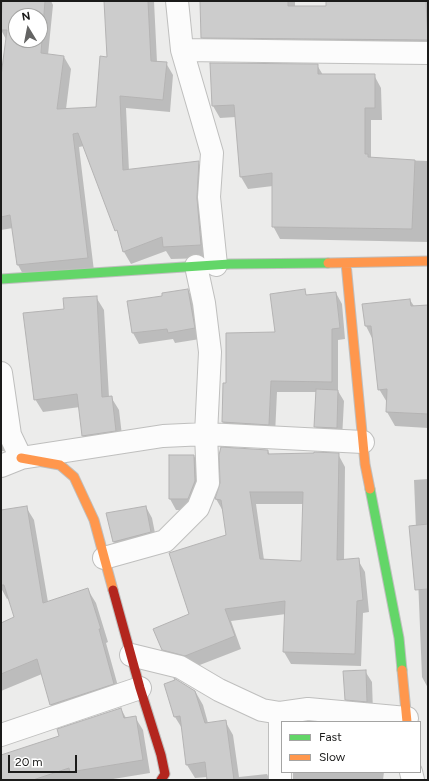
<!DOCTYPE html>
<html>
<head>
<meta charset="utf-8">
<style>
	body { margin:0 }
	#map { position:relative; width:429px; height:781px; overflow:hidden; background:#ececeb; font-family:Figtree,sans-serif }
	canvas { display:block }
	.frame { position:absolute; inset:0; border:2px solid #1b1b1a; pointer-events:none }
	.legend { position:absolute; left:281px; top:721px; width:140px; height:52px; box-sizing:border-box; background:#fff; border:1px solid #a4a4a3; margin:0; padding:5px 7px; list-style:none; font-size:12px; color:#1b1b1a }
	.legend li { display:flex; align-items:center; gap:8px; height:20px }
	.legend b { width:20px; border:1px solid #a4a4a3 }
	.north { position:absolute; left:8px; top:8px; width:40px; height:40px; box-sizing:border-box; background:#fff; border:1px solid #a4a4a3; border-radius:50%; rotate:350deg; font-size:11px; font-weight:700; line-height:16px; text-align:center; color:#1b1b1a }
	.north::after { content:''; display:block; margin:auto; width:14px; height:18px; background:#646463; clip-path:polygon(50% 0,100% 100%,50% 72%,0 100%) }
	.scale { position:absolute; left:8px; top:755px; width:69px; height:18px; box-sizing:border-box; border:2px solid #1b1b1a; border-top:0; padding-left:5px; font-size:12px; line-height:14px; white-space:nowrap; color:#1b1b1a; -webkit-text-stroke:3px #fff; paint-order:stroke }
</style>
</head>
<body>
<div id="map">
<canvas width="429" height="781"></canvas>
<div class="frame"></div>
<ul class="legend">
<li><b style="height:5px;background:#63d668"></b>Fast</li>
<li><b style="height:5px;background:#ff974d"></b>Slow</li>
</ul>
<div class="north">N</div>
<div class="scale">20 m</div>
</div>
<script>
const ctx = document.querySelector('canvas').getContext('2d');
ctx.lineJoin = 'round';
function fill(path, color) {
  ctx.fillStyle = color;
  ctx.fill(path, 'evenodd');
}
function shape(rows) {
  const path = new Path2D();
  for (const r of rows) {
    path.moveTo(r[0], r[1]);
    for (let i = 2; i < r.length; i += 2) path.lineTo(r[i], r[i + 1]);
  }
  return path;
}
function stroke(path, color, width, dash) {
  ctx.strokeStyle = color;
  ctx.lineWidth = width;
  ctx.lineCap = dash ? 'butt' : 'round';
  ctx.setLineDash(dash || []);
  ctx.stroke(path);
}
fill(shape([
	[3,1,51,1,53,5,48,55,64,57,71,69,66,109,97,108,108,58,105,1,154,1,157,62,166,63,173,75,170,112,126,108,129,171,198,162,206,175,208,258,171,259,166,251,131,264,124,252,120,238,84,146,79,147,94,271,25,278,18,265,13,228,1,230,1,83,7,41,1,30],
	[16,16,40,16,40,40,16,40],
	[201,1,295,1,295,7,327,7,327,1,428,1,428,53,209,51,202,37],
	[317,65,323,75,374,75,381,88,382,120,371,120,371,159,428,161,428,242,280,239,273,226,273,186,248,189,241,177,236,117,220,118,213,106],
	[188,290,194,301,200,339,175,343,173,339,139,344,133,333,128,302,163,297],
	[304,291,307,296,336,293,342,304,345,339,338,340,338,391,344,401,342,439,322,438,316,427,317,392,277,392,275,435,229,433,223,422,227,384,277,333],
	[96,297,104,310,109,397,111,397,119,410,123,444,90,449,83,436,80,407,43,412,35,399],
	[410,300,414,306,428,306,428,428,395,426,387,412,388,404,379,389,373,340,366,326,364,305],
	[1,431,4,451,1,451],
	[268,451,270,455,338,454,345,467,344,561,358,560,365,572,369,612,363,613,361,666,291,664,284,652,286,614,231,621,241,649,192,668,170,662,162,649,191,614,227,536,223,511,216,499,221,483],
	[256,504,303,504,302,562,264,560],
	[170,456,194,456,200,467,194,510,176,510,170,499],
	[428,479,428,688,422,677,414,480],
	[26,507,34,520,48,602,88,590,96,603,108,642,106,643,121,697,59,718,51,705,42,674,1,691,1,638,15,618,9,598,7,599,1,588,1,511],
	[146,507,152,518,157,543,120,553,114,542,107,514],
	[365,671,372,682,373,712,352,710,346,700],
	[165,684,195,691,203,705,208,723,225,721,233,735,239,777,267,774,270,780,208,780,207,777,195,778,187,765,183,730,175,717],
	[121,709,126,718,135,717,143,730,150,773,107,780,1,780,1,756,60,737],
	[293,772,384,772,383,780,293,780]
]), '#0003');
const building = shape([
	[2,1,45,1,41,53,64,56,57,109,96,107,100,56,107,57,104,1,148,1,151,61,167,62,163,100,120,96,123,170,199,161,197,198,201,245,163,247,162,237,123,252,117,230,115,231,78,133,73,134,88,258,17,265,10,215,1,217,1,76,7,30,1,30,2,1],
	[16,16,40,16,40,40,16,40,16,16],
	[200,1,288,1,288,6,326,6,326,1,426,1,428,40,201,38,200,1],
	[210,63,318,64,318,74,375,74,375,108,365,108,365,154,368,154,368,157,415,160,412,229,272,227,272,173,240,177,234,105,212,106,210,63],
	[188,289,195,328,168,333,167,329,132,333,127,301,162,296,162,293,188,289],
	[305,289,306,295,336,292,340,328,332,329,332,382,271,381,269,425,222,422,223,383,226,383,226,333,275,332,270,294,305,289],
	[97,296,102,397,112,396,116,431,82,436,77,394,34,400,23,313,64,309,63,298,97,296],
	[410,299,411,306,428,305,428,414,386,412,387,389,378,390,371,326,365,326,362,304,410,299],
	[316,389,338,390,337,428,314,427,316,389],
	[221,447,268,450,268,454,314,453,314,452,339,453,337,560,359,558,363,600,357,601,355,654,283,652,285,601,225,609,235,636,185,656,162,650,153,629,189,614,169,553,226,535,221,500,215,499,220,483,219,455,221,447],
	[250,492,303,492,301,561,260,559,250,492],
	[169,455,194,455,195,481,188,499,169,499,169,455],
	[27,506,43,603,88,588,101,629,99,629,114,684,50,705,37,659,1,674,1,623,14,617,4,585,1,585,1,510,27,506],
	[146,506,151,532,113,542,106,513,146,506],
	[428,524,428,589,415,590,409,526,428,524],
	[366,670,367,702,345,700,343,671,366,670],
	[174,678,195,691,205,723,226,720,234,780,207,780,205,762,186,765,180,716,174,717,164,684,175,680,174,678],
	[121,708,124,718,136,716,143,760,70,772,69,768,33,780,1,780,1,755,59,736,57,729,121,708]
]);
fill(building, '#ccc');
stroke(building, '#b4b3b3', 1);
const street = shape([
	[177,1,182,50,212,153,209,197,216,265],
	[182,50,428,53],
	[1,373,10,435,21,458],
	[1,466,21,458,163,436,206,434,363,442],
	[104,558,165,541,198,508,208,483,206,434,210,352,204,303,196,266],
	[131,655,180,667,219,690,262,710,280,713,308,709,407,718],
	[280,713,280,780],
	[1,735,140,688],
	[411,772,413,780]
]);
const fast = shape([
	[1,279,230,264,328,263],
	[370,489,399,638,402,670]
]);
const slow = shape([
	[328,263,428,261],
	[346,263,365,464,370,489],
	[21,458,60,465,74,477,94,520,113,590],
	[402,670,407,722]
]);
const jam = shape([
	[113,590,140,688,161,755,165,774,161,780]
]);
stroke(street, '#bfbfbe', 24);
stroke(fast, '#bfbfbe', 11);
stroke(slow, '#bfbfbe', 11);
stroke(jam, '#bfbfbe', 11);
stroke(street, '#fcfcfc', 22);
stroke(fast, '#63d668', 9);
stroke(slow, '#ff974d', 9);
stroke(jam, '#b3261e', 9);
</script>
</body>
</html>
